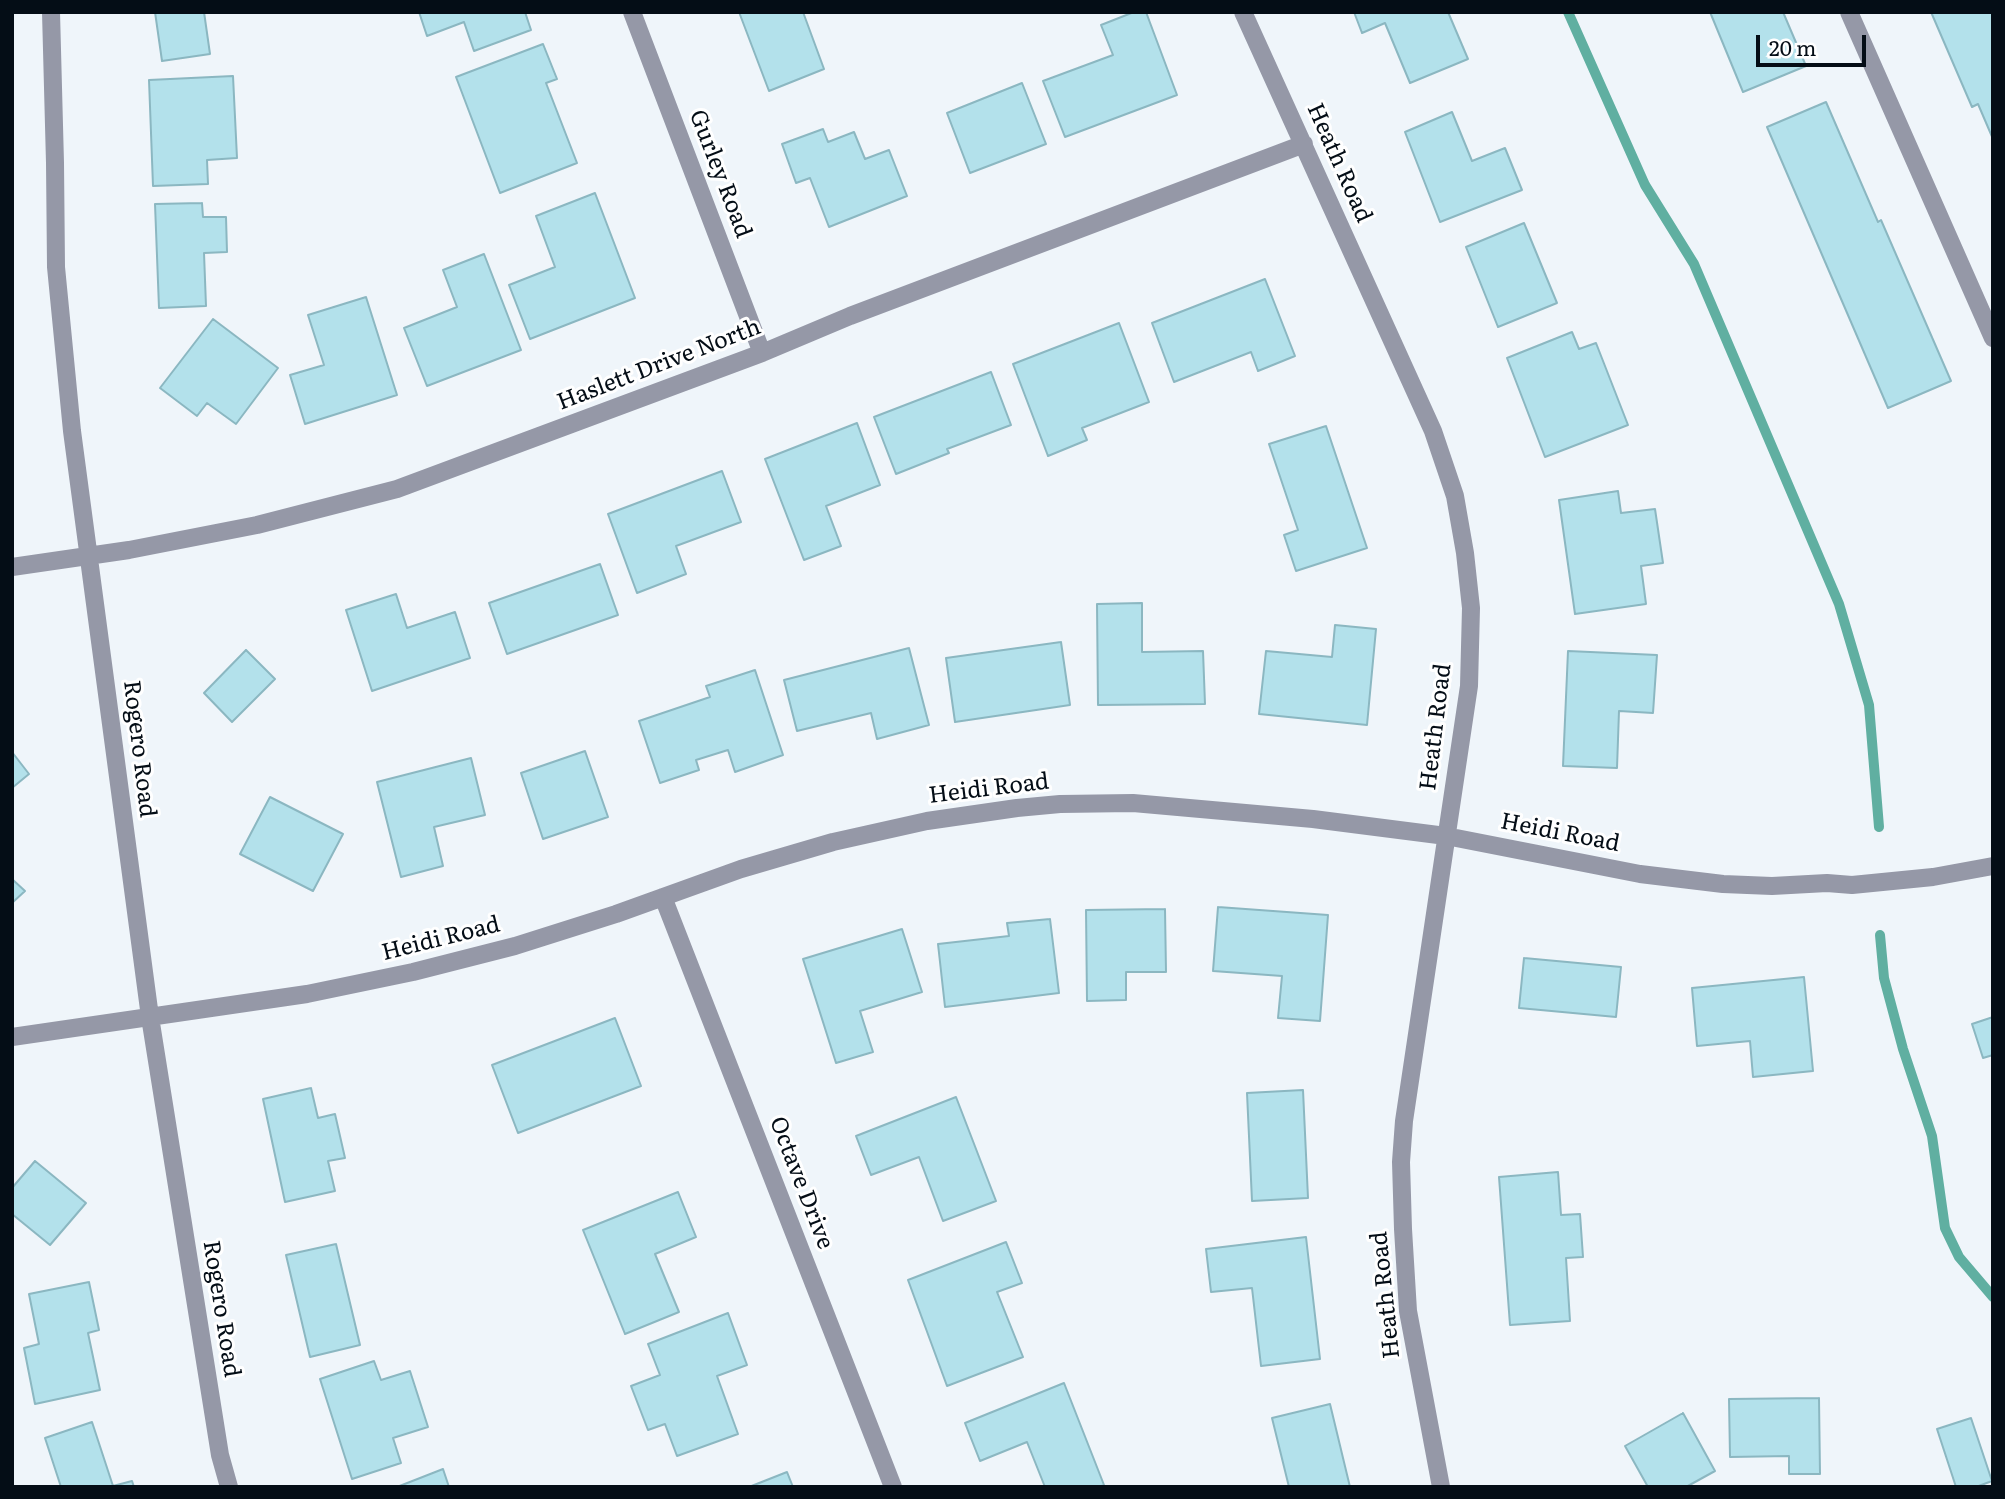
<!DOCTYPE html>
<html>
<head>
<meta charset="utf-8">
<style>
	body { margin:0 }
	#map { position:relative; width:2005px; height:1499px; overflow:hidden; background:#eff5fa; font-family:Literata,serif }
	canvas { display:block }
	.frame { position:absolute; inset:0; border:14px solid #040d16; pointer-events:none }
	.scale { position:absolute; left:1756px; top:35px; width:110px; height:32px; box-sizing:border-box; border:4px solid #040d16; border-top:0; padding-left:9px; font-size:21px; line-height:24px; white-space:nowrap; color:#040d16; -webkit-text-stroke:5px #fff; paint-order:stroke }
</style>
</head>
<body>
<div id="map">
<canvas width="2005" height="1499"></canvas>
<div class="frame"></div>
<div class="scale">20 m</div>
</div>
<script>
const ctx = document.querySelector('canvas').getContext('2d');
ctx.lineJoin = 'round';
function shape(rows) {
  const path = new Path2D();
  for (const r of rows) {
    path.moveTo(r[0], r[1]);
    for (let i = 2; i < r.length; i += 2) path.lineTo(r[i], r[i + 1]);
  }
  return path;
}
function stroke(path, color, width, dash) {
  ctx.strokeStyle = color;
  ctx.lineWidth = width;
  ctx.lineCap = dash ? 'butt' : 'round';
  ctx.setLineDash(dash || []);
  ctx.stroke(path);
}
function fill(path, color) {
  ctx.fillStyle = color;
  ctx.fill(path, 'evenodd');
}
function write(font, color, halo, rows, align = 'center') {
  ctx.font = font + ' Literata,serif';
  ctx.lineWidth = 6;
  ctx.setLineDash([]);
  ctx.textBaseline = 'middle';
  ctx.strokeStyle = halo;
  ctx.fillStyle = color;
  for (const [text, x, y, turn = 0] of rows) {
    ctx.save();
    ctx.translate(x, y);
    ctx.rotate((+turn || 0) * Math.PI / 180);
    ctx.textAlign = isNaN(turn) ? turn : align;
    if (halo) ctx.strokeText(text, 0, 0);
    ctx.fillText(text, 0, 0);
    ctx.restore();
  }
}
stroke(shape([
	[1568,12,1645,185,1694,264,1839,604,1869,705,1879,827],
	[1880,935,1884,978,1903,1049,1932,1136,1945,1228,1959,1257,1993,1297]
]), '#60afa1', 10);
const building = shape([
	[155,12,204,12,210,54,162,61,155,12],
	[419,12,525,12,531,30,474,51,464,22,427,36,419,12],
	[739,12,803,12,824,69,769,91,739,12],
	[1134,12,1146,12,1177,95,1065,137,1043,81,1113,55,1101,25,1134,12],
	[1354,12,1448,12,1468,59,1410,83,1385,23,1362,33,1354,12],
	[1710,12,1783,12,1806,66,1743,92,1710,12],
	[1931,12,1993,12,1993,139,1978,104,1972,107,1931,12],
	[543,44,557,79,546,83,577,163,500,193,456,77,543,44],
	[233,76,237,158,207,160,208,184,153,186,149,80,233,76],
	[1022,83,1046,144,970,173,947,113,1022,83],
	[1826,102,1878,222,1881,220,1951,381,1888,408,1767,127,1826,102],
	[1452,112,1472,161,1505,148,1522,190,1440,222,1405,132,1452,112],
	[823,129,828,142,854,132,865,159,889,150,907,196,829,227,810,178,796,183,782,144,823,129],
	[595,193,635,298,530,339,509,285,555,267,536,216,595,193],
	[202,203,203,217,226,217,227,252,204,253,206,306,159,308,155,204,202,203],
	[1524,223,1557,303,1498,327,1466,247,1524,223],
	[484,254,521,350,427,386,404,328,457,307,443,270,484,254],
	[1265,279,1295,356,1258,371,1251,352,1174,382,1152,323,1265,279],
	[366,297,397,395,305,424,290,375,324,365,308,315,366,297],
	[213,319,278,368,236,424,207,403,197,416,160,388,213,319],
	[1119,323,1149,402,1082,428,1087,440,1048,456,1013,364,1119,323],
	[1572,332,1579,349,1596,343,1628,425,1545,457,1507,358,1572,332],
	[991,372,1011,425,947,449,949,453,896,474,874,417,991,372],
	[857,423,880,485,826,506,841,546,804,560,765,459,857,423],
	[1326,426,1367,548,1296,571,1284,535,1298,530,1269,444,1326,426],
	[722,471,741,522,676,546,686,574,637,593,608,514,722,471],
	[1618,491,1621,513,1655,509,1663,563,1641,566,1646,604,1575,614,1559,500,1618,491],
	[600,564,618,615,507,654,489,603,600,564],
	[396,594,407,628,455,612,470,658,372,691,346,610,396,594],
	[1142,603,1142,652,1203,651,1205,704,1098,705,1097,604,1142,603],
	[1335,625,1376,629,1367,725,1259,714,1266,651,1332,657,1335,625],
	[1061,642,1070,705,955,722,946,658,1061,642],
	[909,648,929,725,877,739,871,713,797,731,784,680,909,648],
	[246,650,275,679,232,722,204,693,246,650],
	[1568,651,1657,655,1653,713,1619,711,1617,768,1563,766,1568,651],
	[755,670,783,755,735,772,728,750,696,760,699,770,660,783,639,721,710,697,706,686,755,670],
	[585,751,608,817,543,839,521,773,585,751],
	[12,752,29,774,12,788,12,752],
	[471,758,485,815,434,827,443,866,401,877,377,782,471,758],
	[270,797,343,834,313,891,240,854,270,797],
	[12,879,25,891,12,903,12,879],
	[1218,907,1328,915,1320,1021,1278,1018,1282,976,1213,971,1218,907],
	[1165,909,1166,972,1126,972,1126,1000,1087,1001,1086,910,1165,909],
	[1050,919,1059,993,945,1007,938,944,1009,936,1007,923,1050,919],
	[902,929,922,992,860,1011,873,1052,836,1063,803,959,902,929],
	[1524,958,1621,967,1616,1017,1519,1008,1524,958],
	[1804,977,1813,1071,1753,1077,1750,1041,1697,1046,1692,988,1804,977],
	[1993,1017,1993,1055,1983,1058,1972,1024,1993,1017],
	[615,1018,641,1086,518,1133,492,1065,615,1018],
	[311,1088,318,1118,335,1114,345,1158,328,1161,335,1191,285,1202,263,1099,311,1088],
	[1303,1090,1308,1198,1252,1201,1247,1093,1303,1090],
	[956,1097,996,1201,943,1221,919,1157,871,1175,856,1136,956,1097],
	[35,1161,86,1203,50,1245,12,1214,12,1188,35,1161],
	[1558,1172,1561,1215,1580,1214,1583,1257,1566,1258,1570,1321,1510,1325,1499,1177,1558,1172],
	[678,1192,696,1237,655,1254,679,1312,625,1334,583,1230,678,1192],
	[1306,1237,1320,1359,1261,1366,1252,1288,1211,1292,1206,1249,1306,1237],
	[1006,1242,1022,1283,997,1292,1023,1357,947,1386,908,1280,1006,1242],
	[336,1244,360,1345,310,1357,286,1255,336,1244],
	[89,1282,99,1330,88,1333,100,1390,35,1404,24,1348,39,1344,29,1294,89,1282],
	[728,1313,747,1365,717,1376,738,1434,677,1456,665,1424,648,1430,631,1386,660,1375,648,1344,728,1313],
	[374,1361,381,1380,410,1371,428,1427,393,1438,401,1463,352,1479,320,1379,374,1361],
	[1064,1383,1104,1485,1099,1487,1045,1487,1027,1442,980,1461,965,1423,1064,1383],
	[1819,1398,1820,1474,1789,1474,1789,1456,1730,1457,1729,1399,1819,1398],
	[1330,1404,1350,1487,1289,1487,1272,1418,1330,1404],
	[1683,1413,1715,1471,1686,1487,1648,1487,1625,1446,1683,1413],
	[1971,1418,1992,1481,1976,1487,1956,1487,1937,1429,1971,1418],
	[92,1422,113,1486,132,1481,134,1487,61,1487,45,1438,92,1422],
	[443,1469,449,1487,397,1487,443,1469],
	[787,1472,793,1487,749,1487,787,1472]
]);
fill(building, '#b3e1eb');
stroke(building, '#8bb7c1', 2);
stroke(shape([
	[51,12,55,163,56,267,72,431,150,1017,220,1455,229,1487],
	[632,12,762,353],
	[1243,12,1433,431,1455,496,1465,553,1471,608,1469,686,1404,1121,1401,1162,1403,1229,1408,1311,1441,1487],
	[1849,12,1993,338],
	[12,567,129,550,257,525,397,489,762,353,850,316,1304,144],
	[663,897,893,1487],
	[12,1037,307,994,413,972,515,946,616,914,741,869,833,842,927,821,1017,808,1060,804,1133,803,1313,819,1446,836,1640,874,1723,884,1772,886,1827,883,1852,885,1933,877,1993,866]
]), '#9598a7', 18);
write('23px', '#040d16', '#fff', [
	["Heath Road",1339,163,66],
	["Gurley Road",720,174,69],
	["Haslett Drive North",659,365,-21],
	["Heath Road",1436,727,-83],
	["Rogero Road",139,749,83],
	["Heidi Road",989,789,-7],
	["Heidi Road",1560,833,11],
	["Heidi Road",441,939,-14],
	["Octave Drive",801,1183,69],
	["Heath Road",1386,1295,-96],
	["Rogero Road",221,1309,81]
]);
</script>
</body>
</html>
